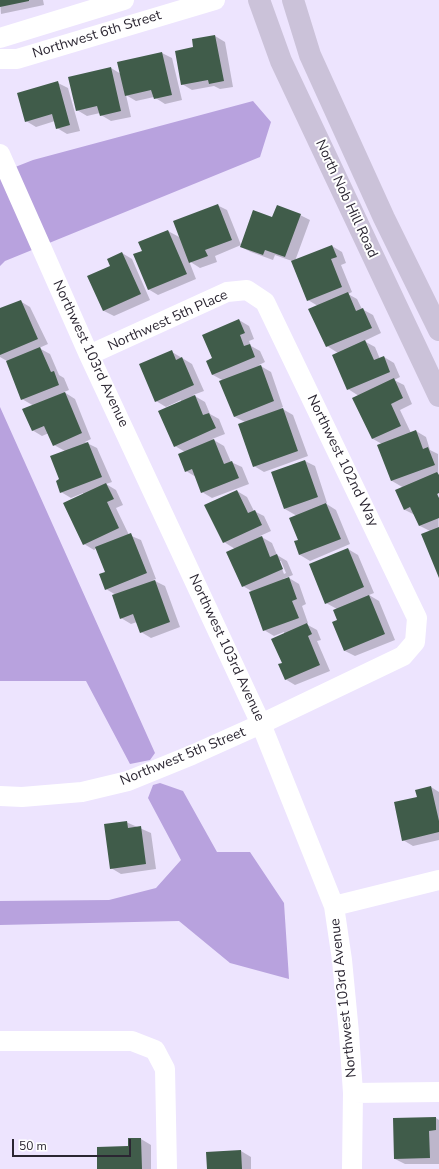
<!DOCTYPE html>
<html>
<head>
<meta charset="utf-8">
<style>
	body { margin:0 }
	#map { position:relative; width:439px; height:1169px; overflow:hidden; background:#ede4fe; font-family:"Nunito Sans",sans-serif }
	canvas { display:block }
	.scale { position:absolute; left:12px; top:1139px; width:119px; height:18px; box-sizing:border-box; border:2px solid #2b2632; border-top:0; padding-left:5px; font-size:12px; line-height:14px; white-space:nowrap; color:#2b2632; -webkit-text-stroke:3px #fff; paint-order:stroke }
</style>
</head>
<body>
<div id="map">
<canvas width="439" height="1169"></canvas>
<div class="scale">50 m</div>
</div>
<script>
const ctx = document.querySelector('canvas').getContext('2d');
ctx.lineJoin = 'round';
function fill(path, color) {
  ctx.fillStyle = color;
  ctx.fill(path, 'evenodd');
}
function shape(rows) {
  const path = new Path2D();
  for (const r of rows) {
    path.moveTo(r[0], r[1]);
    for (let i = 2; i < r.length; i += 2) path.lineTo(r[i], r[i + 1]);
  }
  return path;
}
function stroke(path, color, width, dash) {
  ctx.strokeStyle = color;
  ctx.lineWidth = width;
  ctx.lineCap = dash ? 'butt' : 'round';
  ctx.setLineDash(dash || []);
  ctx.stroke(path);
}
function write(font, color, halo, rows, align = 'center') {
  ctx.font = font + ' "Nunito Sans",sans-serif';
  ctx.lineWidth = 4;
  ctx.setLineDash([]);
  ctx.textBaseline = 'middle';
  ctx.strokeStyle = halo;
  ctx.fillStyle = color;
  for (const [text, x, y, turn = 0] of rows) {
    ctx.save();
    ctx.translate(x, y);
    ctx.rotate((+turn || 0) * Math.PI / 180);
    ctx.textAlign = isNaN(turn) ? turn : align;
    if (halo) ctx.strokeText(text, 0, 0);
    ctx.fillText(text, 0, 0);
    ctx.restore();
  }
}
fill(shape([
	[253,101,271,122,260,157,5,261,0,266,0,173,33,160],
	[0,407,155,753,150,760,130,764,86,681,0,681],
	[160,783,183,791,217,852,250,852,284,903,289,979,230,963,179,921,0,925,0,901,109,900,156,888,181,860,148,798,153,785]
]), '#b8a2de');
fill(shape([
	[0,0,43,0,44,5,1,14],
	[215,36,225,42,233,87,220,89,214,86,192,90,182,84,194,48],
	[162,53,172,58,182,100,165,104,154,97,136,101,126,95,131,117,111,121,101,115,100,113,87,116,77,110,111,68,121,74],
	[58,83,68,88,80,131,67,134,57,128,55,121,36,127,26,121],
	[217,205,227,210,241,245,215,256,217,262,200,268,189,261,196,279,158,295,148,289,143,251,168,231,181,238],
	[300,215,310,220,295,261,332,246,342,252,346,263,341,265,352,292,348,294,357,299,362,309,373,315,381,333,364,341,375,347,380,359,384,357,394,363,400,377,394,380,404,385,412,404,400,410,411,433,416,431,426,437,430,450,438,454,439,575,430,531,420,526,415,515,405,510,404,488,392,481,378,445,382,444,373,439,354,398,359,396,348,389,338,353,327,346,318,306,308,300,292,261,275,255,273,260,251,252,241,247,273,218],
	[122,253,132,259,150,300,114,316,104,311,89,276,112,266],
	[20,301,30,307,48,344,39,348,50,354,59,375,64,378,69,390,64,392,75,399,91,439,85,442,97,448,112,482,106,484,116,490,123,505,116,508,129,535,141,540,156,579,153,580,165,586,180,627,151,638,141,632,137,622,131,624,121,618,116,595,106,589,106,572,97,548,94,550,84,544,83,493,71,498,61,492,65,451,54,445,49,433,42,436,32,430,34,406,22,399,7,361,0,357,0,309],
	[239,320,249,326,254,339,249,341,251,346,260,351,265,362,259,365,271,372,283,407,281,408,293,415,308,456,264,472,254,466,245,422,235,417,224,381,213,375,213,359],
	[172,352,192,364,204,391,193,395,205,402,210,414,219,419,225,434,212,439,224,446,231,462,242,467,249,484,212,498,202,492,196,477,186,471,185,452,175,446,181,400,166,407,156,401],
	[305,461,315,466,327,503,325,503,336,510,350,544,310,561,300,555,295,542,299,540,297,516,285,509],
	[237,491,247,497,254,511,264,516,271,531,260,536,272,543,277,555,287,561,293,575,283,579,284,580,289,578,299,584,306,604,302,606,308,623,306,624,317,630,321,640,317,641,330,671,295,685,285,679,283,663,284,632,274,636,264,630,253,592,243,586,235,549,224,542],
	[279,561,281,561,286,573,284,574],
	[348,549,358,555,374,593,369,595,379,601,395,640,355,656,345,651,337,609,326,603],
	[431,787,439,792,439,840,413,846,403,840,418,798],
	[126,822,151,833,156,869,121,874,111,868],
	[436,1118,439,1120,439,1164,405,1164,395,1159],
	[129,1139,141,1139,151,1145,151,1169,98,1169,129,1147],
	[241,1151,251,1157,251,1169,208,1169]
]), '#0003');
fill(shape([
	[0,0,29,0,29,1,0,7],
	[215,35,224,81,209,84,208,80,181,85,175,51,193,47,192,39],
	[162,52,172,95,154,99,151,90,125,96,117,62],
	[111,67,121,111,100,116,97,106,76,111,68,77],
	[58,81,70,125,56,129,52,114,25,122,17,93],
	[218,204,232,240,205,250,208,256,189,263,173,221],
	[277,205,301,214,285,257,265,250,263,255,240,247,253,210,272,217],
	[168,230,187,274,148,290,133,254,142,251,138,242],
	[332,245,337,257,331,259,342,287,307,301,291,261],
	[122,252,141,294,103,311,87,276,110,266,107,259],
	[348,292,356,311,363,308,372,328,326,347,308,309],
	[21,300,38,339,0,355,0,308],
	[239,319,245,333,240,335,244,346,250,344,255,357,212,375,206,361,212,358,202,335],
	[365,340,374,360,384,356,390,372,347,390,332,355],
	[40,347,51,372,54,371,59,385,21,400,6,361],
	[172,350,176,360,182,357,194,385,155,402,139,364],
	[261,365,274,401,234,417,219,381],
	[394,378,403,398,391,404,401,426,372,439,352,398],
	[65,392,82,433,53,446,44,426,32,431,22,409],
	[195,395,203,415,209,413,216,428,174,447,158,411],
	[283,408,298,451,253,467,238,424],
	[416,430,423,449,428,447,435,465,391,481,377,445],
	[214,439,224,464,232,461,239,478,201,493,192,469,185,472,178,454],
	[88,442,102,477,60,493,56,481,59,479,50,456],
	[305,460,318,497,284,509,271,472],
	[437,472,439,475,439,493,437,494,439,498,439,518,419,526,410,507,404,510,395,490],
	[106,483,114,499,107,502,119,528,83,545,63,503],
	[237,490,248,513,255,510,262,525,223,543,204,505],
	[326,503,341,539,299,555,294,541,298,540,289,518],
	[439,527,439,578,421,534],
	[131,533,147,573,105,590,99,574,105,572,95,547],
	[262,536,270,557,277,554,283,569,242,587,226,552],
	[348,548,364,587,325,604,309,564],
	[289,577,297,599,292,601,299,618,263,631,249,592],
	[155,580,170,622,140,633,133,614,120,619,112,595],
	[369,595,385,634,344,651,332,622,337,620,333,610],
	[307,623,312,634,308,636,320,665,285,680,278,664,282,663,271,639],
	[431,786,439,821,439,832,402,841,394,802,417,797,415,790],
	[127,821,128,828,141,826,146,864,110,869,104,824],
	[436,1117,436,1130,429,1131,430,1158,394,1159,393,1118],
	[128,1138,141,1138,142,1169,97,1169,97,1147,128,1146],
	[241,1150,242,1169,207,1169,206,1152]
]), '#405c4a');
stroke(shape([
	[0,38,124,0],
	[0,59,17,59,215,0],
	[0,154,89,355,261,724,334,906,342,960,349,1033,353,1093,352,1169],
	[0,796,22,797,82,792,128,781,192,755,261,724,403,656,415,642,417,618,265,302,247,290,227,292,89,355],
	[334,906,439,880],
	[0,1041,132,1041,155,1050,165,1069,167,1169],
	[353,1093,439,1092]
]), '#fff', 20);
stroke(shape([
	[259,0,281,61,439,396],
	[293,0,310,55,384,218,439,330]
]), '#cbc2d9', 22);
write('14px', '#2b2632', '#fff', [
	["Northwest 6th Street",97,35,-17],
	["North Nob Hill Road",346,199,65],
	["Northwest 5th Place",168,321,-24],
	["Northwest 103rd Avenue",90,354,65],
	["Northwest 102nd Way",342,461,64],
	["Northwest 103rd Avenue",226,648,65],
	["Northwest 5th Street",183,757,-22],
	["Northwest 103rd Avenue",344,998,-96]
]);
</script>
</body>
</html>
